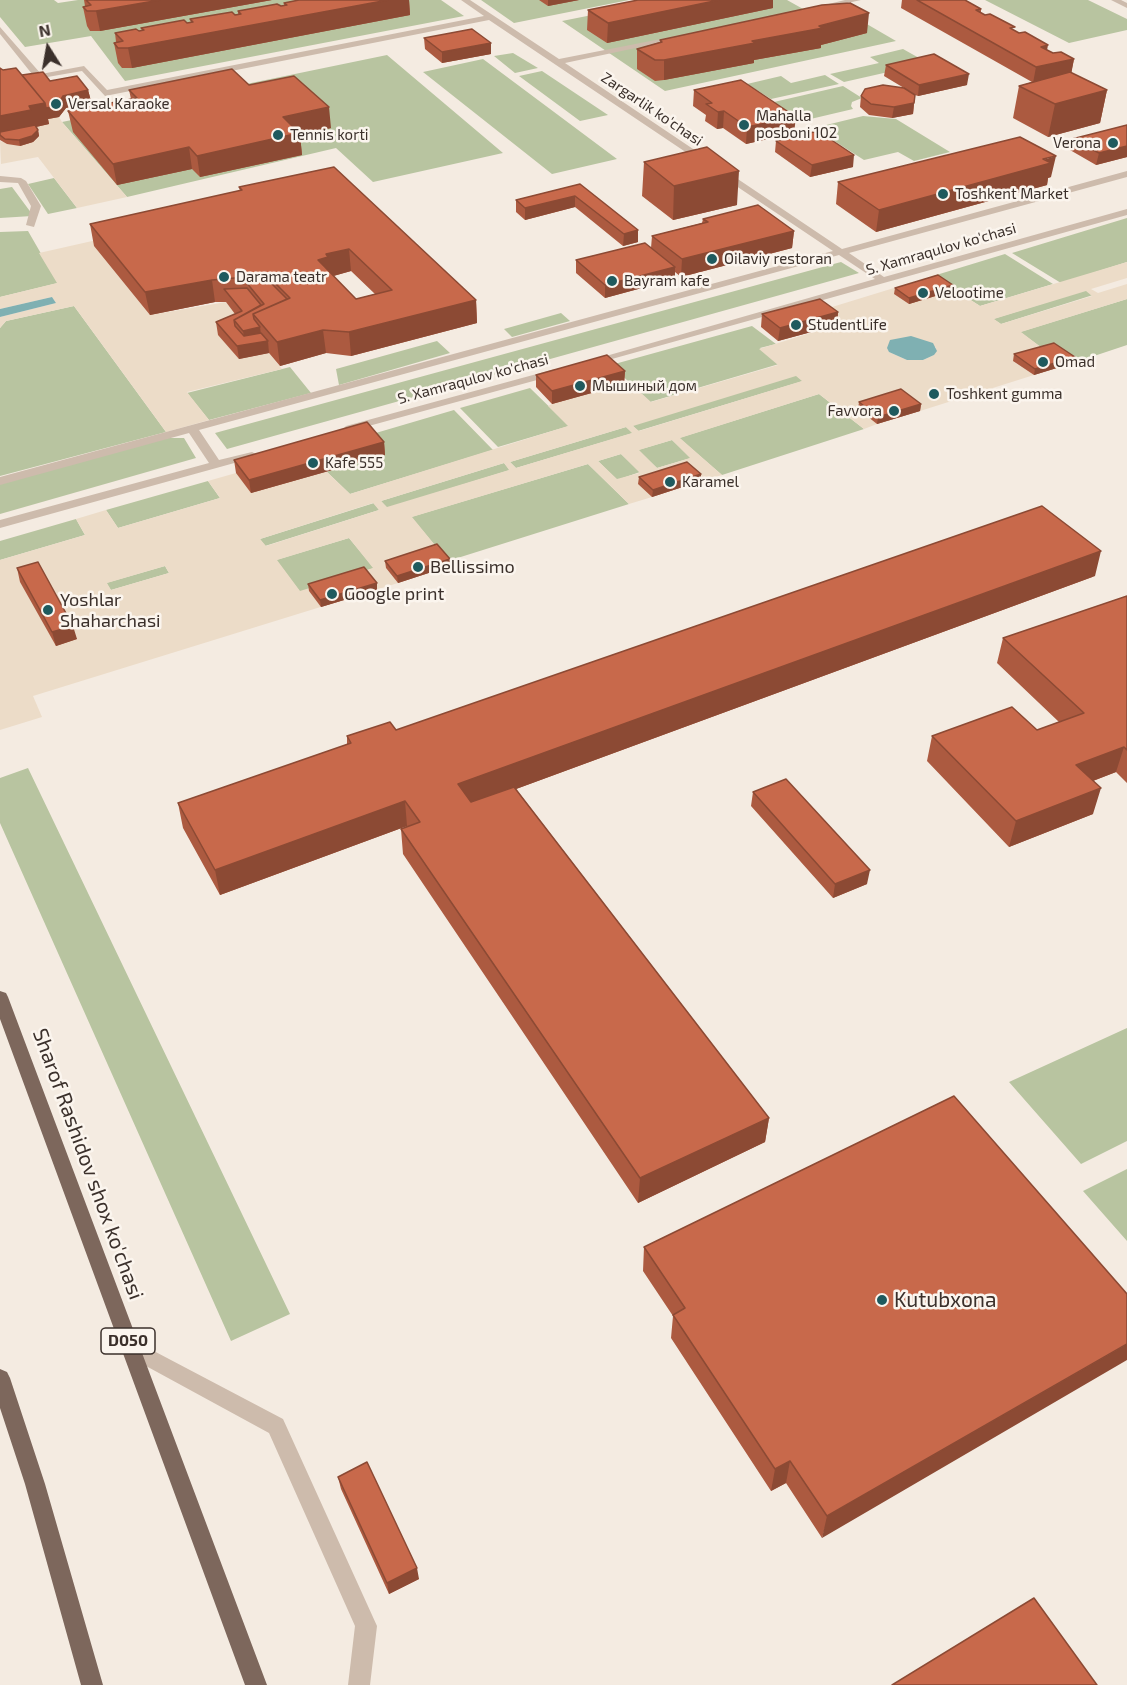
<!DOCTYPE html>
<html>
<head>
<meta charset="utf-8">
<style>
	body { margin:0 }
	#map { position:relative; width:1127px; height:1685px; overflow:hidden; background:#f4ebe1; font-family:"Exo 2",sans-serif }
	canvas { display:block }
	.north { position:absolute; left:18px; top:18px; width:60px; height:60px; -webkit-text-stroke:4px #fbf5ee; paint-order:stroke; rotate:349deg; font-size:16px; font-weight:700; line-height:24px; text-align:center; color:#3b302b }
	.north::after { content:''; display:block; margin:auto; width:21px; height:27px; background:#3b302b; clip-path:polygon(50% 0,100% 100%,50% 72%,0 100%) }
</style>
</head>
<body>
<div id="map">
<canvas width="1127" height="1685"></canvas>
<div class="north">N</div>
</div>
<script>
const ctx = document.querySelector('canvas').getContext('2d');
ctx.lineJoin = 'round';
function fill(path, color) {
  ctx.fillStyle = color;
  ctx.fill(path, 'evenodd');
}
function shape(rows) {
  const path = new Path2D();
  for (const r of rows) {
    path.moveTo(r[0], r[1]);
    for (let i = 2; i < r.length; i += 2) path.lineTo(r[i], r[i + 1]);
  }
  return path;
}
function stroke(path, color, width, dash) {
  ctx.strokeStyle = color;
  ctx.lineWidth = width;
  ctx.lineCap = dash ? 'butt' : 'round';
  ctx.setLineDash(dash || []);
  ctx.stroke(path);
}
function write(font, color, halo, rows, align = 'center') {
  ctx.font = font + ' "Exo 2",sans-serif';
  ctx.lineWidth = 5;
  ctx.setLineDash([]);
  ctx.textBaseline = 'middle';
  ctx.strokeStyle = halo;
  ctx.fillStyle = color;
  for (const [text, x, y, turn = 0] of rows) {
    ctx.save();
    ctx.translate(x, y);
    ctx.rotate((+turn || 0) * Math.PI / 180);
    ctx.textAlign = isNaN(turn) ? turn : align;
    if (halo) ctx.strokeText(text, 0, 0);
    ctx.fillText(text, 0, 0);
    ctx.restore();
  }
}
fill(shape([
	[0,0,54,0,58,3,78,0,441,0,464,16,125,81,91,36,25,47,0,17],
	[481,0,629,0,514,23],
	[667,0,787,0,812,14,841,9,896,41,665,91,562,21],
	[985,0,1088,0,1127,19,1127,30,1069,43],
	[903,49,928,63,844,82,830,74,879,63,870,57],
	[513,53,538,68,515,73,494,56],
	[387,55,503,153,373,182,336,148,127,197,62,122],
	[483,59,546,106,617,159,552,174,423,72],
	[542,71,608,115,580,121,519,76],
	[825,75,839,84,771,99,747,84,781,76,791,83],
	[843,86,862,98,852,102,851,106,853,109,802,121,774,102],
	[863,116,896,119,950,152,914,161,898,152,864,160,814,128],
	[54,178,77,208,48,214,28,184],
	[12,187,32,214,32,216,0,218,0,189],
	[1127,218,1127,262,1061,283,1012,253],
	[28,231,58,283,0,297,0,232],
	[1005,254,1053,284,980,306,933,276],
	[841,262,859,273,227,449,215,433],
	[1086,290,1093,295,1001,324,993,319],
	[1127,299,1127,345,1073,363,1046,351,1020,332],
	[74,306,166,432,0,476,0,328,6,321],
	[561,313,570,321,512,337,504,329],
	[752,326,776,344,760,348,779,364,650,402,611,365],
	[437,341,450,353,339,385,336,369],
	[290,367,311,393,209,420,187,393],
	[796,375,803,381,638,431,632,425],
	[530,388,569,426,498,447,460,408],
	[819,394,864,429,722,475,679,438],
	[454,410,493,450,350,494,327,472,369,435],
	[626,427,633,433,516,468,510,462],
	[168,438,184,438,196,458,0,514,0,483],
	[672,440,691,458,657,468,638,450],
	[621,454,640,472,617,480,598,461],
	[504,463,510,470,387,508,381,501],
	[588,464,629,504,448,561,411,517],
	[208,481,220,498,118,528,106,510],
	[374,503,379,510,265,546,260,539],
	[76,519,85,535,0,560,0,541],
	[349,538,374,568,300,592,276,560],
	[165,566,169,573,111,590,106,583],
	[28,768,290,1314,231,1341,0,823,0,778],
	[1127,1028,1127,1141,1081,1164,1009,1082],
	[1127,1169,1127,1241,1083,1191]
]), '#b8c4a0');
fill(shape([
	[59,117,62,122,127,197,77,208,38,157,1,164,0,141,15,145,33,142,39,136,33,127,49,124,46,119],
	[221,212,150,315,226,302,244,324,239,359,269,353,282,369,187,392,209,420,166,432,74,306,6,321,0,328,0,317,56,303,52,297,0,309,0,297,57,283,39,253],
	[1127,262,1127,278,1091,289,1098,293,1127,284,1127,299,1021,332,1046,351,1014,362,1034,375,920,411,859,408,877,424,864,429,819,394,680,438,722,475,701,481,686,468,652,497,629,504,588,464,412,517,448,561,386,568,398,583,33,696,42,717,0,730,0,560,85,535,76,519,106,510,118,528,220,498,208,481,236,473,327,472,350,494,568,426,548,406,552,404,629,382,651,402,778,365,759,349,836,325,819,311,933,276,980,306],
	[1086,291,1092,296,1001,324,994,319],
	[936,347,934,355,923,360,907,360,889,352],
	[796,376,802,381,639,431,633,426],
	[626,427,632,433,516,468,510,462],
	[672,440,690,458,657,468,639,450],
	[621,454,639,472,639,473,617,479,598,461],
	[504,463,509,470,387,507,381,501],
	[373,503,379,510,266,546,260,539],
	[349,538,373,568,300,591,277,560],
	[165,566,169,573,111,590,107,583]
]), '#ecdcc8');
fill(shape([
	[52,297,56,303,0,317,0,309],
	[911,336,933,343,937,351,934,355,923,360,907,360,889,352,887,348,890,340]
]), '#7fb0b2');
fill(shape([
	[461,0,470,0,559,59,681,35,682,37,678,39,565,63,842,249,1127,171,1127,177,849,253,884,277,1127,209,1127,215,594,364,586,364,585,362,875,279,839,255,199,430,219,460,252,452,258,455,256,457,0,528,0,520,209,463,189,433,0,485,0,477,833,251,489,20,105,96,82,71,36,79,0,34,0,27,41,74,84,66,107,90,484,16,461,0],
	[845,0,861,0,816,10,812,8,845,0],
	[1111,0,1121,0,1127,3,1127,8,1111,0],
	[0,176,21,178,26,181,41,206,34,227,26,225,31,206,18,183,0,182,0,176],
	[555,369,560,372,559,374,354,430,346,430,344,428,346,426,555,369],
	[131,1339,283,1419,377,1626,370,1685,348,1685,355,1626,269,1433,124,1354,121,1348,124,1342,131,1339]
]), '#cdbbac');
fill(shape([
	[0,991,6,993,8,997,267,1685,245,1685,0,1019,0,991],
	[0,1369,7,1372,10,1378,45,1484,103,1685,81,1685,25,1484,0,1408,0,1369]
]), '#7d675c');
fill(shape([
	[84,0,272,0,100,31,90,31,87,26,83,7,85,6],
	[299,0,409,0,410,15,132,68,122,68,118,63,114,43,116,42,115,33,139,31,142,31,141,28,187,23,191,23,190,19,238,14,238,11,281,6,284,6,284,3],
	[539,0,579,0,548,6],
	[902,0,965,0,981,9,981,13,1053,53,1074,59,1071,73,1107,90,1100,123,1048,137,1013,118,1019,86,1032,82,901,8],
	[773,8,607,43,587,30,588,10],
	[867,33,821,45,821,48,754,60,754,63,664,80,655,81,637,69,637,49,660,42,660,40],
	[424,38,491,43,491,54,442,63,425,49],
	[886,65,967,85,918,96,915,95,913,114,892,118,869,115,860,107,861,96,904,88,884,76],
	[0,68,3,70,88,90,91,101,66,108,59,117,48,119,49,124,36,127,38,130,39,136,33,142,20,146,7,144,0,140],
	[249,85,331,128,300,135,302,155,200,177,192,169,117,185,73,132,68,111,131,99,129,90],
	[694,90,794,133,746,144,723,128,717,129,705,121,706,115,693,106],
	[1127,125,1127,157,1096,165,1070,150,1072,139],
	[776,141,853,167,810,177,775,152],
	[644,162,737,205,673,220,642,196],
	[1051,177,1048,178,1047,185,876,232,836,204,838,182],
	[580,184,638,242,623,246,575,207,525,220,516,212,516,200],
	[239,187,476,300,477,323,351,356,326,353,280,366,269,353,239,359,218,335,216,322,235,314,226,302,215,302,150,315,94,246,90,224,240,191],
	[351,271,375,294,356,299,333,276],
	[703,219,794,231,792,248,681,277,675,272,675,279,605,298,576,273,576,260,651,248,652,236,702,223],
	[895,288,952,291,909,304,894,294],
	[838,312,837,325,778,341,761,327,762,314],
	[1014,354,1075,357,1073,363,1034,375,1013,361],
	[625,371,624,384,552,404,536,387,536,375],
	[859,402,921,404,920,411,877,424,858,409],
	[384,442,385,455,251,493,236,473,234,460],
	[701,474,701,481,652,497,638,484,639,477],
	[385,561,450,566,398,583,386,568],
	[17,568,77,639,56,646,20,582],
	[1095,576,516,789,769,1118,765,1142,638,1203,403,854,401,829,407,826,220,895,183,828,178,803,347,745,347,736,396,730],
	[308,584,377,590,321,607,309,591],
	[1127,596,1127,783,1116,772,1093,781,1093,814,1009,847,927,761,932,736,1037,730,1059,722,997,663,1003,638],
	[753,792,867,884,833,898,751,806],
	[954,1096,822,1538,786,1483,771,1491,671,1338,673,1316,643,1271,644,1247],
	[338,1477,419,1579,389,1594,341,1489]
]), '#ac5a40');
fill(shape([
	[160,0,272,0,100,31,96,11],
	[388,0,409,0,410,15,132,68,128,48],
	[548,0,579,0,548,6],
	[719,0,773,0,773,8,607,43,608,23],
	[869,13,867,33,821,45,821,48,754,60,754,63,664,80,664,60,819,26],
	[491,43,491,54,442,63,442,52],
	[1048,45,1045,61,1041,47],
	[1074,59,1071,75,1033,83,1036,67],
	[969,74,967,85,918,96,919,85],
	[88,90,91,101,66,108,59,117,48,119,49,124,0,135,0,116,29,106,45,103,63,96],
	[1107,90,1100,123,1048,137,1055,104],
	[914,103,913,114,892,118,894,107],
	[329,107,331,128,300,135,302,155,200,177,197,156,283,117],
	[724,111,723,128,717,129,718,112],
	[796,117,794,133,746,144,747,127],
	[38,130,39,136,33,142,20,146,19,140],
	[1127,146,1127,157,1096,165,1099,153],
	[189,147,192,169,117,185,113,164],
	[854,155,853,167,810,177,812,165],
	[1056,156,1051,177,1048,178,1047,185,876,232,879,210],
	[739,171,737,205,673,220,674,186],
	[575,196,575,207,525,220,525,208],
	[638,230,638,242,623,246,624,234],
	[794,231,792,248,681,277,682,259],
	[349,249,351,271,330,277,318,260,326,254],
	[675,267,675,279,605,298,605,285],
	[265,273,268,296,246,282,246,277],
	[212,280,215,302,150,315,145,292],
	[953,285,952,291,909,304,909,298],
	[476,300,477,323,351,356,349,332],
	[838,312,837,325,778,341,780,328],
	[260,327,262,342,268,341,269,353,239,359,237,346,245,345,243,331],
	[323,330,326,353,280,366,277,342],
	[1075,357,1073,363,1034,375,1035,369],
	[625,371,624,384,552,404,552,391],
	[921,404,920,411,877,424,878,417],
	[384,442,385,455,251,493,249,480],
	[701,474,701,481,652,497,653,490],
	[1101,551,1095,576,459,810,458,784],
	[450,559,450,566,398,583,397,576],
	[377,583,377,590,321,607,320,600],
	[73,626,77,639,56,646,52,632],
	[1124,747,1116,772,1069,790,1076,765],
	[1101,788,1093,814,1009,847,1016,821],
	[405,801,407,826,220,895,215,870],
	[870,870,867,884,833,898,835,884],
	[769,1118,765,1142,638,1203,640,1178],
	[1127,1344,1127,1360,822,1538,827,1516],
	[790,1461,786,1483,771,1491,775,1469],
	[417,1568,419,1579,389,1594,387,1583]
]), '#8c4a34');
const building = shape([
	[86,0,160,0,96,11,87,11,83,7,91,5,86,0],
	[299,0,388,0,128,48,118,48,114,43,123,41,115,33,136,29,139,31,144,30,141,28,184,20,187,23,193,22,190,19,232,12,235,15,241,14,238,11,277,4,281,6,287,5,284,3,299,0],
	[638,0,719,0,608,23,588,10,638,0],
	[917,0,965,0,981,9,976,10,985,15,990,14,1015,27,1010,28,1019,33,1025,32,1048,45,1041,47,1053,53,1061,52,1074,59,1036,67,917,0],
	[850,3,869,13,819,26,823,28,752,41,755,43,664,60,655,60,637,49,662,42,660,40,822,5,850,3],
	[472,29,491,43,442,52,424,38,472,29],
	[934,54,969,74,919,85,886,65,934,54],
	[0,68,3,70,16,68,45,103,29,106,31,110,0,116,0,68],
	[232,69,249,85,294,76,329,107,283,117,299,133,197,156,189,147,113,164,68,111,137,98,129,90,232,69],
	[43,72,50,81,77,76,88,90,63,96,57,106,46,108,45,103,22,75,43,72],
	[1070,72,1107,90,1055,104,1019,86,1070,72],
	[741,80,796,117,747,127,724,111,718,112,706,104,712,103,694,90,741,80],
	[883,85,904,88,915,95,914,103,894,107,871,104,861,96,865,89,883,85],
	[35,125,38,130,32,136,19,140,5,139,0,135,0,132,35,125],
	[1127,125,1127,146,1099,153,1072,139,1127,125],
	[818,131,854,155,812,165,776,141,818,131],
	[1020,137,1056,156,1043,159,1051,163,879,210,838,182,1020,137],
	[707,147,739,171,674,186,644,162,707,147],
	[334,167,476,300,349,332,323,330,277,342,253,314,290,298,265,273,246,277,212,280,145,292,90,224,242,190,239,187,334,167],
	[349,249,392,290,356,299,318,260,328,257,326,254,349,249],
	[580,184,638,230,624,234,575,196,525,208,516,200,580,184],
	[758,205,794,231,682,259,652,236,708,222,703,219,758,205],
	[645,243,675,267,605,285,576,260,645,243],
	[938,275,953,285,909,298,895,288,938,275],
	[266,278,287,299,253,314,254,319,260,327,243,331,234,320,264,304,246,282,266,278],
	[247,288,261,305,234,320,235,326,244,336,261,333,268,341,237,346,216,322,242,311,224,289,247,288],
	[820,299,838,312,780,328,762,314,820,299],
	[1054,343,1075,357,1035,369,1014,354,1054,343],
	[607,355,625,371,552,391,536,375,607,355],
	[901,389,921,404,878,417,859,402,901,389],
	[367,422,384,442,249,480,234,460,367,422],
	[687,462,701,474,653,490,639,477,687,462],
	[1042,506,1101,551,458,784,471,802,514,787,769,1118,640,1178,401,829,420,822,405,801,215,870,178,803,351,743,347,736,390,722,396,730,1042,506],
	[437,544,450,559,397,576,385,561,437,544],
	[38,562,73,626,52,632,17,568,38,562],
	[364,567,377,583,320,600,308,584,364,567],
	[1127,596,1127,750,1124,747,1076,765,1101,788,1016,821,932,736,1012,707,1037,730,1084,713,1003,638,1127,596],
	[786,779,870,870,835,884,753,792,786,779],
	[954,1096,1127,1294,1127,1344,827,1516,790,1461,775,1469,673,1315,685,1308,644,1247,954,1096],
	[367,1462,417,1568,387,1583,338,1477,367,1462],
	[1034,1598,1097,1685,892,1685,1034,1598]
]);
fill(building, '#c8694b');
stroke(building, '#8c4a34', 1.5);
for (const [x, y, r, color] of [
	[56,104,6,"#1f5a5e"],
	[744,125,6,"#1f5a5e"],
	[278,135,6,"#1f5a5e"],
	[1113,143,6,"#1f5a5e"],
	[943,194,6,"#1f5a5e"],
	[712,259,6,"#1f5a5e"],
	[224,277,6,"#1f5a5e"],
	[612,281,6,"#1f5a5e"],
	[923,293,6,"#1f5a5e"],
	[796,325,6,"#1f5a5e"],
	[1043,362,6,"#1f5a5e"],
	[580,386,6,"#1f5a5e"],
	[934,394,6,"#1f5a5e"],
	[894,411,6,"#1f5a5e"],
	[313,463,6,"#1f5a5e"],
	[670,482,6,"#1f5a5e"],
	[418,567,6,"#1f5a5e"],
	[332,594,6,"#1f5a5e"],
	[48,610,6,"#1f5a5e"],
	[882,1300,6,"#1f5a5e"]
]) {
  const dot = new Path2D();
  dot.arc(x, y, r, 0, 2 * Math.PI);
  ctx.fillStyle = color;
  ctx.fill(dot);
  stroke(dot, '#fbf5ee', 2);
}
write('15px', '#3b302b', '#fbf5ee', [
	["Versal Karaoke",68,104],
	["Mahalla",756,116],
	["posboni 102",756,133],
	["Tennis korti",290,135],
	["Verona",1101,143,"right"],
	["Toshkent Market",955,194],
	["Oilaviy restoran",724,259],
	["Darama teatr",236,277],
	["Bayram kafe",624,281],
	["Velootime",935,293],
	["StudentLife",808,325],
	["Omad",1055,362],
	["Мышиный дом",592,386],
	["Toshkent gumma",946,394],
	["Favvora",882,411,"right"],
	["Kafe 555",325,463],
	["Karamel",682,482]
], 'left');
write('15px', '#3b302b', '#fbf5ee', [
	["Zargarlik ko'chasi",652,109,34],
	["S. Xamraqulov ko'chasi",941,249,-16],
	["S. Xamraqulov ko'chasi",473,379,-15]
]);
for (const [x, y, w] of [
	[128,1341,54]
]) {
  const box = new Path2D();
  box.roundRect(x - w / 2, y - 13, w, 26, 4.5);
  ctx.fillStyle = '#fbf5ee';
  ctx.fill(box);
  stroke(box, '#3b302b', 1.5);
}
write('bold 16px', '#3b302b', null, [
	["D050",128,1341]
]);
write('18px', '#3b302b', '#fbf5ee', [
	["Bellissimo",430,567],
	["Google print",344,594],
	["Yoshlar",60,600],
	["Shaharchasi",60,621]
], 'left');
write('21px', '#3b302b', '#fbf5ee', [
	["Sharof Rashidov shox ko'chasi",88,1164,70]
]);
write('21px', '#3b302b', '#fbf5ee', [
	["Kutubxona",894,1300]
], 'left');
</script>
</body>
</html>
